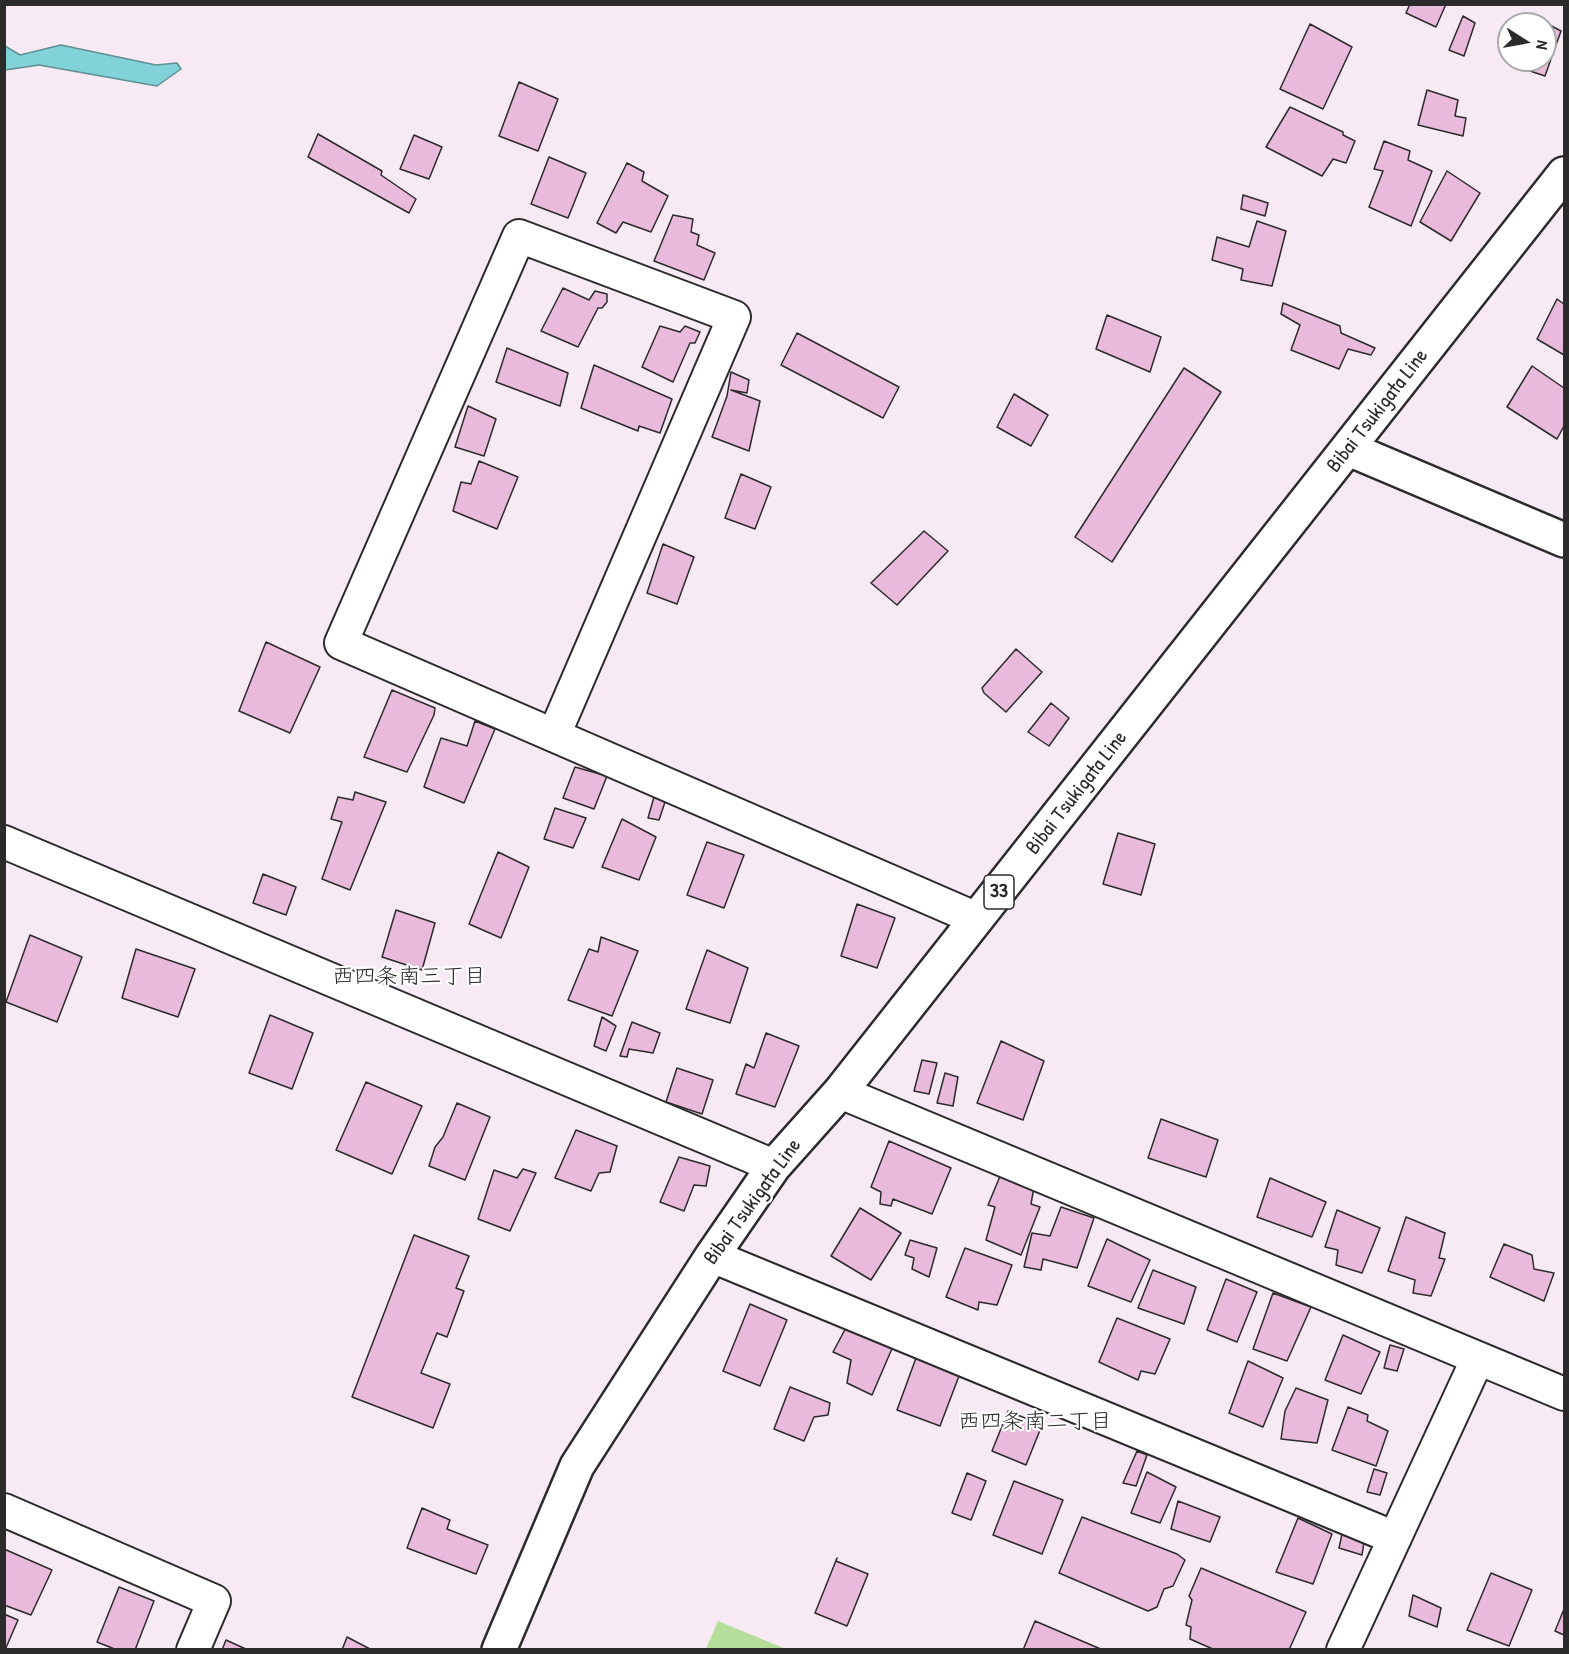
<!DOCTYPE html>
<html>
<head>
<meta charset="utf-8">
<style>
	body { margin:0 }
	#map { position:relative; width:1569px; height:1654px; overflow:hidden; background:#f8eaf4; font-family:"Patrick Hand",sans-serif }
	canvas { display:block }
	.frame { position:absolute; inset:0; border:6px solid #2b2b2b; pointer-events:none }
	.north { position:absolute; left:1497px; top:12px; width:60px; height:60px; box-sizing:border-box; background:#fff; border:2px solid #aaa; border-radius:50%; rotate:101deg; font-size:16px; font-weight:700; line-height:24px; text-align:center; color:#2b2b2b }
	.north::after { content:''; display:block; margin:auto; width:21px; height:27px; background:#2b2b2b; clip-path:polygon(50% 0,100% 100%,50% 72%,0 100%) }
</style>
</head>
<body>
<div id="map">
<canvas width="1569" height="1654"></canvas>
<div class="frame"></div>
<div class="north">N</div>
</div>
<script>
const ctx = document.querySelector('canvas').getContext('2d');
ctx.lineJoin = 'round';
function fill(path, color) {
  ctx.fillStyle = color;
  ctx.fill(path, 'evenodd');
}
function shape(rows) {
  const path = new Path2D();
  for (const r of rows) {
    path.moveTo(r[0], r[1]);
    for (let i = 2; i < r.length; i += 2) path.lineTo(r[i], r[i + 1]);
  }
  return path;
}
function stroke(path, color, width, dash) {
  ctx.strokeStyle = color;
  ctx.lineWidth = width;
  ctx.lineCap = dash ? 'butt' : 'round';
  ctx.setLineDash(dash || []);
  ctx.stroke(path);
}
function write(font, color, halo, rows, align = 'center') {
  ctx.font = font + ' "Patrick Hand","Klee One",sans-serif';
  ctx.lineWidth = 4.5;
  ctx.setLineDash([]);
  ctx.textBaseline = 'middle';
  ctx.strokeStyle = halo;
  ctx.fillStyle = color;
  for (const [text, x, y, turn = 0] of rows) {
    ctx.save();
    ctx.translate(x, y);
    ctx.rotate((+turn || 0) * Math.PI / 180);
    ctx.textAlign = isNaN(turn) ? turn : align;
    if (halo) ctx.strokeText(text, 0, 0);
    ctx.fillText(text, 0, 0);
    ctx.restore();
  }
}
fill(shape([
	[718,1621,786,1649,706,1649]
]), '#b6de9b');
const water = shape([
	[61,45,156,65,177,63,181,69,157,86,39,65,5,70,5,46,20,55,61,45]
]);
fill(water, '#81d2d9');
stroke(water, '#5f8f93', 1.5);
const building = shape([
	[1410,4,1446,4,1436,27,1406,13,1410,4],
	[1529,14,1561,31,1545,76,1512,65,1514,60,1545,60,1545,24,1526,24,1529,14],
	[1463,16,1475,23,1464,56,1449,50,1463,16],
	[1310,24,1352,47,1323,109,1280,89,1310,24],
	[519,82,558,99,538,151,499,136,519,82],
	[1427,90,1458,100,1455,116,1466,118,1463,136,1418,125,1427,90],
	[1290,107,1343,132,1343,135,1355,141,1346,163,1333,159,1322,176,1266,147,1290,107],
	[318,134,382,171,381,175,416,199,409,213,308,157,318,134],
	[414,135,442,147,429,179,400,169,414,135],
	[1384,141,1410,151,1408,160,1432,171,1411,226,1369,207,1383,171,1374,169,1384,141],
	[549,157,586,173,568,218,531,204,549,157],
	[627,163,644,172,642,181,668,196,651,232,623,222,616,233,597,223,627,163],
	[1447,171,1480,193,1451,241,1420,222,1447,171],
	[1243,195,1268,203,1265,216,1241,209,1243,195],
	[673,215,693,219,691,232,699,235,697,245,715,253,704,280,654,261,673,215],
	[1257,221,1286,231,1272,286,1241,280,1243,269,1212,260,1217,237,1249,247,1257,221],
	[563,288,589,300,595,291,607,294,607,302,602,308,598,308,578,347,541,331,563,288],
	[1557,299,1564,304,1564,355,1537,339,1557,299],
	[1283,303,1340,326,1341,333,1375,348,1371,355,1348,349,1339,369,1291,350,1300,325,1281,314,1283,303],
	[1107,315,1161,337,1150,372,1096,349,1107,315],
	[660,326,680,332,685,326,700,332,695,343,690,343,673,382,642,367,660,326],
	[797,333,899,387,883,418,781,365,797,333],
	[507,348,568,373,560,406,496,382,507,348],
	[594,365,672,399,660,433,639,426,638,431,581,408,594,365],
	[1532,366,1564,388,1564,426,1557,439,1507,407,1532,366],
	[1184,368,1221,392,1112,562,1075,537,1184,368],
	[731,372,749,380,747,393,731,390,760,401,749,451,712,437,727,396,731,372],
	[1014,394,1048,415,1031,446,997,427,1014,394],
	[468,406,496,419,484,456,455,447,468,406],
	[479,461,518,477,497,529,453,511,461,482,471,484,479,461],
	[741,474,771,487,755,529,725,518,741,474],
	[924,531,948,551,897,605,871,583,924,531],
	[663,544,694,557,677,604,647,593,663,544],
	[266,642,320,667,290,733,239,711,266,642],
	[1016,649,1042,672,1006,712,984,693,982,688,1016,649],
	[392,690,435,708,434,715,407,772,364,757,392,690],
	[1051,703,1069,718,1049,746,1028,732,1051,703],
	[475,721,495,729,464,803,424,787,441,738,467,746,475,721],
	[575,767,607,776,594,809,563,798,575,767],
	[355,792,386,802,350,890,322,879,342,822,331,819,338,797,353,800,355,792],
	[654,797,665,802,659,820,648,818,654,797],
	[555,808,586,818,573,848,544,839,555,808],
	[622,819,656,837,639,880,602,867,622,819],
	[1118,833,1155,844,1141,895,1103,884,1118,833],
	[707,842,744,855,724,908,687,895,707,842],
	[498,852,529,867,501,938,469,924,498,852],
	[263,874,296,887,286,915,253,903,263,874],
	[857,904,895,918,877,968,841,956,857,904],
	[396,910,435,923,422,970,382,957,396,910],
	[30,935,82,957,57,1022,6,1002,30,935],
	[601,937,638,951,612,1016,568,1000,589,949,598,952,601,937],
	[136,949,195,969,178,1017,122,998,136,949],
	[707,950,748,968,730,1023,686,1009,707,950],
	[270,1015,313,1033,292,1089,249,1073,270,1015],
	[602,1017,616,1026,606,1051,594,1046,602,1017],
	[632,1022,660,1033,653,1053,629,1049,627,1057,620,1056,632,1022],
	[766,1033,799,1046,775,1107,736,1094,746,1064,754,1068,766,1033],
	[1001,1041,1044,1061,1023,1120,977,1103,1001,1041],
	[922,1060,937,1063,929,1094,914,1091,922,1060],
	[677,1068,713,1080,702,1114,666,1102,677,1068],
	[945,1073,958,1077,953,1106,937,1103,945,1073],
	[366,1082,422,1106,392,1174,336,1150,366,1082],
	[457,1103,490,1117,465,1180,429,1166,435,1147,443,1137,457,1103],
	[1161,1119,1218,1140,1206,1177,1148,1158,1161,1119],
	[576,1130,617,1146,610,1172,599,1173,591,1191,555,1178,576,1130],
	[889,1141,951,1168,932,1214,893,1199,891,1206,880,1204,881,1192,871,1187,889,1141],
	[679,1157,710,1166,706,1186,694,1185,684,1211,660,1202,679,1157],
	[523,1169,536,1173,510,1231,478,1219,494,1170,517,1178,523,1169],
	[1001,1174,1034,1187,1031,1204,1040,1207,1021,1255,986,1240,995,1207,988,1205,1001,1174],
	[1270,1178,1326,1202,1312,1237,1257,1217,1270,1178],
	[1061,1207,1094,1218,1077,1268,1043,1259,1041,1270,1024,1267,1032,1233,1050,1236,1061,1207],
	[860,1208,901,1233,871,1280,831,1256,860,1208],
	[1337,1210,1380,1228,1362,1273,1336,1265,1338,1250,1325,1247,1337,1210],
	[1406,1217,1445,1233,1439,1258,1445,1259,1431,1296,1413,1293,1415,1280,1388,1271,1406,1217],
	[414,1235,469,1256,456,1288,464,1291,447,1337,437,1333,421,1373,450,1384,433,1428,352,1397,414,1235],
	[1107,1239,1150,1260,1131,1302,1088,1286,1107,1239],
	[910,1240,937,1248,929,1277,912,1269,914,1258,905,1255,910,1240],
	[1504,1244,1532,1255,1534,1269,1554,1273,1544,1301,1490,1277,1504,1244],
	[965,1248,1012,1265,997,1305,979,1302,978,1310,946,1297,965,1248],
	[1153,1270,1196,1287,1184,1324,1138,1308,1153,1270],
	[1226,1279,1257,1292,1237,1342,1207,1330,1226,1279],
	[1273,1293,1311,1307,1287,1361,1253,1349,1273,1293],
	[750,1304,787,1320,760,1386,723,1371,750,1304],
	[1117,1318,1170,1339,1155,1374,1141,1371,1138,1380,1099,1362,1117,1318],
	[848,1324,894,1344,872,1395,847,1383,851,1360,833,1352,848,1324],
	[1343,1335,1380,1352,1361,1394,1325,1380,1343,1335],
	[1390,1345,1404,1349,1397,1371,1384,1368,1390,1345],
	[916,1358,959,1376,940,1426,897,1410,916,1358],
	[1248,1361,1283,1378,1263,1427,1229,1413,1248,1361],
	[790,1387,830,1403,828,1415,814,1417,804,1441,774,1429,790,1387],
	[1296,1388,1328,1400,1317,1443,1281,1439,1285,1411,1296,1388],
	[1348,1407,1368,1415,1367,1421,1388,1431,1376,1466,1332,1450,1348,1407],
	[1008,1411,1042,1425,1026,1465,992,1451,1008,1411],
	[1137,1451,1147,1455,1136,1486,1123,1483,1137,1451],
	[1374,1469,1387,1473,1380,1495,1367,1492,1374,1469],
	[1147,1472,1176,1487,1160,1523,1131,1513,1147,1472],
	[967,1473,986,1481,971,1520,952,1513,967,1473],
	[1014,1481,1063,1500,1042,1554,993,1535,1014,1481],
	[1178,1501,1220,1517,1210,1542,1171,1529,1178,1501],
	[422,1508,450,1520,447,1529,488,1545,476,1574,407,1548,422,1508],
	[1082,1517,1177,1554,1185,1560,1173,1586,1164,1589,1157,1607,1148,1611,1059,1573,1082,1517],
	[1298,1518,1332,1534,1313,1584,1276,1572,1298,1518],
	[1342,1534,1364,1542,1362,1555,1339,1548,1342,1534],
	[4,1549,52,1570,31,1615,4,1605,4,1549],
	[837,1558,836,1561,868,1574,847,1626,815,1613,837,1558],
	[1201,1568,1306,1612,1289,1650,1215,1650,1190,1639,1191,1627,1186,1625,1192,1600,1189,1596,1201,1568],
	[1491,1573,1532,1590,1509,1646,1467,1630,1491,1573],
	[119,1587,154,1601,135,1650,117,1650,97,1642,119,1587],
	[1413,1595,1441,1608,1437,1627,1409,1616,1413,1595],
	[1564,1609,1564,1635,1555,1631,1564,1609],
	[4,1614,18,1620,5,1650,4,1650,4,1614],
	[1035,1621,1103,1650,1023,1650,1035,1621],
	[347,1637,372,1650,342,1650,347,1637],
	[226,1640,248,1650,222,1650,226,1640]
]);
fill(building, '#e9badc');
stroke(building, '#2b2b2b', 1.5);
const minor = shape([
	[554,735,734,317,519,236,341,643,977,919],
	[4,842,774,1166],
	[840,1092,1564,1394],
	[712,1256,1395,1538],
	[4,1510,214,1601,193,1650],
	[1343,1650,1478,1358]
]);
const tertiary = shape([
	[1349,449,1564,540]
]);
const primary = shape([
	[499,1650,577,1466,712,1256,774,1166,840,1092,1564,174]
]);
stroke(minor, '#2b2b2b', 36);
stroke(tertiary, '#2b2b2b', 38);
stroke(primary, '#2b2b2b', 38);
stroke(minor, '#fff', 32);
stroke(tertiary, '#fff', 33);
stroke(primary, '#fff', 33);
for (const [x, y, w] of [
	[999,892,30]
]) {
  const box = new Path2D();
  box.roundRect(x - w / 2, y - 17, w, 34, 4.5);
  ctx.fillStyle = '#fff';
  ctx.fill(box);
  stroke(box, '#2b2b2b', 1.5);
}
write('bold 20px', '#2b2b2b', null, [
	["33",999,892]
]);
write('21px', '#2b2b2b', '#fff', [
	["Bibai Tsukigata Line",1378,411,-52],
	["Bibai Tsukigata Line",1077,793,-52],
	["Bibai Tsukigata Line",753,1202,-54]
]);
write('22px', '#2b2b2b', '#fff', [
	["西四条南三丁目",409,977],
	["西四条南二丁目",1035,1422]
]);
</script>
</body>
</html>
